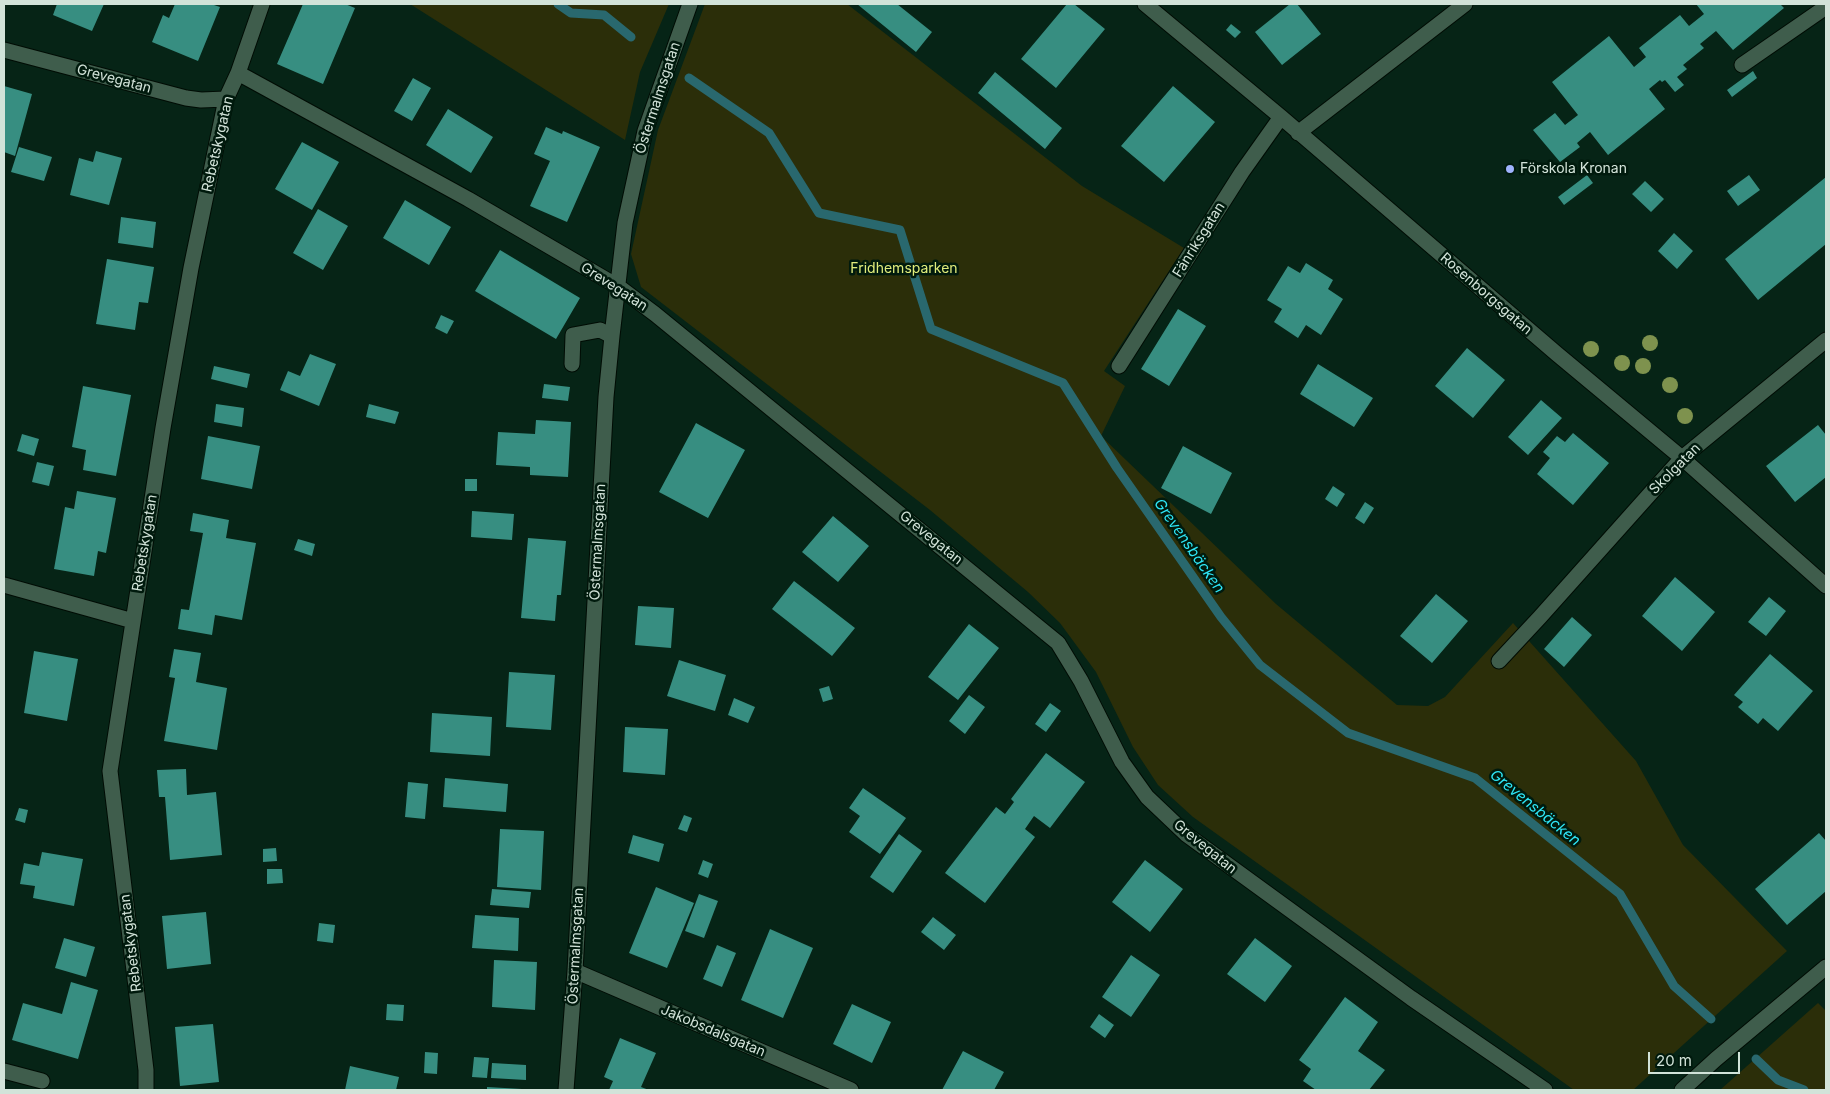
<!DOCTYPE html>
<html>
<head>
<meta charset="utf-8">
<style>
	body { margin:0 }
	#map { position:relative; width:1830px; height:1094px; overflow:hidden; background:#062416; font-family:Inter,sans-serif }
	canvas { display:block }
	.frame { position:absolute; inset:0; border:5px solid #d2e3d9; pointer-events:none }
	.scale { position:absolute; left:1648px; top:1052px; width:92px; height:22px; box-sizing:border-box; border:2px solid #d2e3d9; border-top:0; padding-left:6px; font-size:15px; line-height:18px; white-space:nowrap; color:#d2e3d9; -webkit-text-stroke:4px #001a0d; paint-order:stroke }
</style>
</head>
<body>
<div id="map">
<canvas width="1830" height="1094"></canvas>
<div class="frame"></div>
<div class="scale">20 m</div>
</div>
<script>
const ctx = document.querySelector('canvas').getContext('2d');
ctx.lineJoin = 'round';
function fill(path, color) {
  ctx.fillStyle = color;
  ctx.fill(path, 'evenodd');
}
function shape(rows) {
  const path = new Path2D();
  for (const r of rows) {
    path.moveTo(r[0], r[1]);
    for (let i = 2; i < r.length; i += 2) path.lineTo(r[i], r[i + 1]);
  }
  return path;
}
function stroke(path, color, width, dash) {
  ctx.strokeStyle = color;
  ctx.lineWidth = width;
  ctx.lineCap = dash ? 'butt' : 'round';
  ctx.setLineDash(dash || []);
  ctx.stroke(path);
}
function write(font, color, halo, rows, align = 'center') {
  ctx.font = font + ' Inter,sans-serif';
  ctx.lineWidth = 5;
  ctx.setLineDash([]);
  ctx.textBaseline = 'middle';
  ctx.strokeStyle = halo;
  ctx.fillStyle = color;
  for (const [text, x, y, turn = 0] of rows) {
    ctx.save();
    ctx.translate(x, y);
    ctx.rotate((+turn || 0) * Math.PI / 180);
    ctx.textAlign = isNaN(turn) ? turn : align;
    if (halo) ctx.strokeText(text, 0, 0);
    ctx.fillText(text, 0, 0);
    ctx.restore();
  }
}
fill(shape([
	[410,4,669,4,640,72,625,140],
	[705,4,847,4,1082,186,1184,248,1104,371,1125,386,1101,436,1276,604,1397,705,1428,706,1445,697,1513,623,1636,761,1683,845,1787,951,1633,1090,1574,1090,1193,817,1158,785,1133,747,1096,672,1060,623,1028,592,930,510,641,287,631,254,658,130],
	[1818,1003,1826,1011,1826,1090,1720,1090]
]), '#2b2e09');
stroke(shape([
	[558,4,571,13,604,15,631,37],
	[689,78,769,133,819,213,900,230,931,329,1063,383,1117,468,1221,617,1260,665,1348,733,1475,778,1620,894,1674,986,1711,1019],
	[1756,1059,1778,1080,1804,1090]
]), '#29686e', 9);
fill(shape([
	[57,4,104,4,92,31,53,15],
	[175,4,211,4,220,7,198,61,152,42,163,15,169,18],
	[303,4,345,4,355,8,323,84,277,64],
	[857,4,897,4,932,32,916,52],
	[1067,4,1074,4,1105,29,1056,88,1021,59],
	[1290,4,1297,4,1321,34,1282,65,1255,32],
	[1696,4,1780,4,1784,8,1733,50,1716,31,1700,44,1704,48,1683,65,1687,69,1677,77,1684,85,1675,92,1665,80,1662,82,1660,80,1649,89,1665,109,1608,155,1590,132,1577,143,1580,147,1560,162,1533,130,1555,113,1565,125,1578,115,1552,82,1609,36,1634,67,1646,57,1639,48,1680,15,1689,26,1704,14],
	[1231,24,1241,32,1235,38,1226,30],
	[1753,71,1757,78,1732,97,1727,90],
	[995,72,1062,128,1045,149,978,93],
	[413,78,431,88,412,121,394,111],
	[4,86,32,94,15,156,4,152],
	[1173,86,1215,122,1164,182,1121,146],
	[448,109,493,137,471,173,426,145],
	[546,127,562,134,563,131,600,147,567,222,530,206,550,161,534,154],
	[302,142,339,162,312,210,275,189],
	[19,147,52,157,44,181,11,172],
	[96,151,122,158,109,205,70,195,79,158,93,162],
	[1587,175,1593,183,1564,205,1558,197],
	[1749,175,1760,190,1738,206,1727,191],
	[1826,177,1826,244,1758,300,1725,259],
	[1645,181,1664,199,1651,212,1632,194],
	[405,200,451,227,429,265,383,238],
	[318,209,348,226,323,270,293,253],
	[121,217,156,222,153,248,118,243],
	[1674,233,1693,251,1677,269,1658,251],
	[500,250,580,298,556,339,475,291],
	[107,259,154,267,148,303,139,302,135,330,96,324],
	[1306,263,1333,280,1328,289,1343,299,1321,335,1306,325,1298,338,1274,322,1282,309,1267,300,1288,266,1300,273],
	[1178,309,1206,326,1169,386,1141,369],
	[441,315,454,321,447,334,435,328],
	[1467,348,1505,380,1473,418,1435,386],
	[310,354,336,364,319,406,280,390,288,371,300,376],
	[1318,364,1373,398,1354,427,1300,394],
	[214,366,250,374,247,388,211,379],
	[544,384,570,387,568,401,542,398],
	[83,386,131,395,116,476,83,470,86,450,72,447],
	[1541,400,1562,418,1528,455,1508,437],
	[216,404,244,408,242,427,214,422],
	[369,404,399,412,395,424,366,417],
	[536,420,571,422,568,477,530,475,530,467,496,465,498,432,535,434],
	[696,423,745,450,708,518,659,492],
	[1818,425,1826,435,1826,477,1795,502,1766,466],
	[1573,433,1609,463,1573,505,1537,474,1550,458,1543,452,1557,436,1565,442],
	[22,434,39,439,34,456,17,451],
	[208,436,260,446,252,489,201,479],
	[1183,446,1232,473,1211,514,1161,488],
	[37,462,54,466,49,486,32,482],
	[465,479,477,479,477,491,465,491],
	[1333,486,1345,494,1337,507,1325,499],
	[77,491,116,498,106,553,98,551,94,576,54,569,65,507,74,509],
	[1365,502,1374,508,1364,524,1355,518],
	[472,511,514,514,512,540,471,537],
	[193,513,229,520,226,538,256,543,242,620,215,615,212,635,178,629,181,609,189,610,203,533,190,531],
	[833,516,869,546,838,582,802,552],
	[528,538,566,541,561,595,557,595,555,621,521,618],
	[298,539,315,544,312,556,294,550],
	[1675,577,1715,612,1682,651,1642,616],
	[794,581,855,628,832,656,772,609],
	[1436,594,1468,621,1432,663,1400,636],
	[1769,597,1786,611,1766,636,1748,622],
	[638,606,674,608,671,648,635,645],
	[1572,617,1592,635,1564,667,1544,649],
	[969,624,999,648,958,700,928,677],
	[174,649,201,653,196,682,227,688,217,750,164,741,175,678,169,677],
	[34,651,78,659,67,721,24,713],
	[1770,654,1813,691,1778,731,1763,718,1758,724,1738,707,1743,702,1734,695],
	[679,660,726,675,715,711,667,696],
	[509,672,555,675,551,730,506,727],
	[829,686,833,699,823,702,819,689],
	[969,695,985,707,965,734,949,721],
	[734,698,755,707,748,723,728,715],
	[1050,703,1061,711,1046,732,1035,724],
	[432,713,492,717,490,756,430,752],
	[625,727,668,729,665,775,623,772],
	[1046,753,1085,782,1050,828,1034,816,1025,829,1035,837,985,903,945,873,996,807,1005,814,1014,802,1011,799],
	[186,769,187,795,216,792,222,855,170,860,165,797,159,797,157,770],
	[445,778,508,784,506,812,443,807],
	[408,782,428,784,425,819,405,817],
	[863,788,906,818,880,854,849,832,860,816,849,808],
	[19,808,28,810,25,823,15,820],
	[684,815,692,818,687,832,678,829],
	[500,829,544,831,541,890,497,887],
	[1819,833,1826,841,1826,891,1787,925,1755,889],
	[899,834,922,851,893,893,870,877],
	[633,835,664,844,659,862,628,853],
	[276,848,277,861,263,862,263,849],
	[42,852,83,859,74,906,33,898,35,886,20,884,24,863,39,866],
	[703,860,713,864,708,878,698,874],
	[1145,860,1183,889,1150,932,1112,902],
	[267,869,282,869,283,883,267,884],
	[656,887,694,903,667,968,629,953],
	[492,889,531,892,529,908,490,905],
	[699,894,718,901,704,938,685,931],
	[206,912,211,964,167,969,162,916],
	[475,915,519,918,518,951,472,948],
	[933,917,956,935,944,950,921,932],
	[319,923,335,925,333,943,317,941],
	[770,929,813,948,783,1018,741,1000],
	[64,938,95,947,86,977,55,968],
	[1255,938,1292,966,1265,1002,1227,974],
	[717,945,736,953,722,987,703,979],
	[1131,955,1160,975,1131,1017,1102,997],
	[494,960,537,962,535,1010,492,1007],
	[71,982,98,990,78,1059,12,1040,23,1003,62,1014],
	[1345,997,1378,1022,1358,1051,1385,1070,1369,1090,1316,1090,1303,1081,1311,1069,1299,1060],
	[387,1004,404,1005,403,1021,386,1020],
	[852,1004,891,1022,872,1063,833,1044],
	[1099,1014,1114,1025,1105,1038,1090,1027],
	[213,1024,219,1082,180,1086,175,1027],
	[620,1038,656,1053,641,1087,649,1090,609,1090,613,1081,604,1077],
	[963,1051,1004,1072,994,1090,942,1090],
	[425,1052,438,1053,437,1074,424,1073],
	[474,1057,489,1058,487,1078,472,1077],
	[492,1063,526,1065,526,1080,491,1078],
	[350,1066,399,1077,396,1090,345,1090],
	[487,1087,522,1089,521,1090,487,1090]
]), '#378e81');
const minor = shape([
	[1145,4,1281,117,1557,354,1682,458,1826,586],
	[4,50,186,98,201,100,226,99],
	[1742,65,1826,7],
	[238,73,468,199,619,287,655,314,1058,643,1081,681,1122,762,1147,797,1187,835,1411,998,1545,1090],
	[1298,133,1465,4],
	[572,364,573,335,600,330,612,336],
	[1119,366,1242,172,1281,117],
	[4,585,133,621],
	[1499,661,1540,617,1682,458,1826,340],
	[575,971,851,1090],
	[4,1071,42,1081],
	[146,1090,146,1070,110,771,163,428,191,268,226,99,238,73,262,4],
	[566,1090,575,971,606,397,612,336,625,223,645,131,690,4],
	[1682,1090,1716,1059,1826,967]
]);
stroke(minor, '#000c04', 17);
stroke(minor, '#3f5d4c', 15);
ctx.fillStyle = '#7e924e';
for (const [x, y] of [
	[1650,343],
	[1591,349],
	[1622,363],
	[1643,366],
	[1670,385],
	[1685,416]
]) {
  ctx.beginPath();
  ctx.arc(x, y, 8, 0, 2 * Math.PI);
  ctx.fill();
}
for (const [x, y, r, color] of [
	[1510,169,5,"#9fb3fd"]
]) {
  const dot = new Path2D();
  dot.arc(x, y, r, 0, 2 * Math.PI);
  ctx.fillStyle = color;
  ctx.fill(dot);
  stroke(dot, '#001a0d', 2);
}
write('14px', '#d2e3d9', '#001a0d', [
	["Grevegatan",114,79,15],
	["Östermalmsgatan",658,98,-72],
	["Rebetskygatan",218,144,-77],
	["Fänriksgatan",1199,240,-58],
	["Grevegatan",614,287,33],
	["Rosenborgsgatan",1486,294,41],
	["Skolgatan",1675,469,-45],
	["Grevegatan",931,538,39],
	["Östermalmsgatan",598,542,-87],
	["Rebetskygatan",145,543,-81],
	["Grevegatan",1205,847,39],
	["Rebetskygatan",131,943,-97],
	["Östermalmsgatan",576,946,-87],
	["Jakobsdalsgatan",713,1031,23]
]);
write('14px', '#d2e3d9', '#001a0d', [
	["Förskola Kronan",1520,169]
], 'left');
write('14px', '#e0ec7c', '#001a0d', [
	["Fridhemsparken",904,269]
]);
write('italic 15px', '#2ee6f6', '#001a0d', [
	["Grevensbäcken",1189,546,55],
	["Grevensbäcken",1535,808,39]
]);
</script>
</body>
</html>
